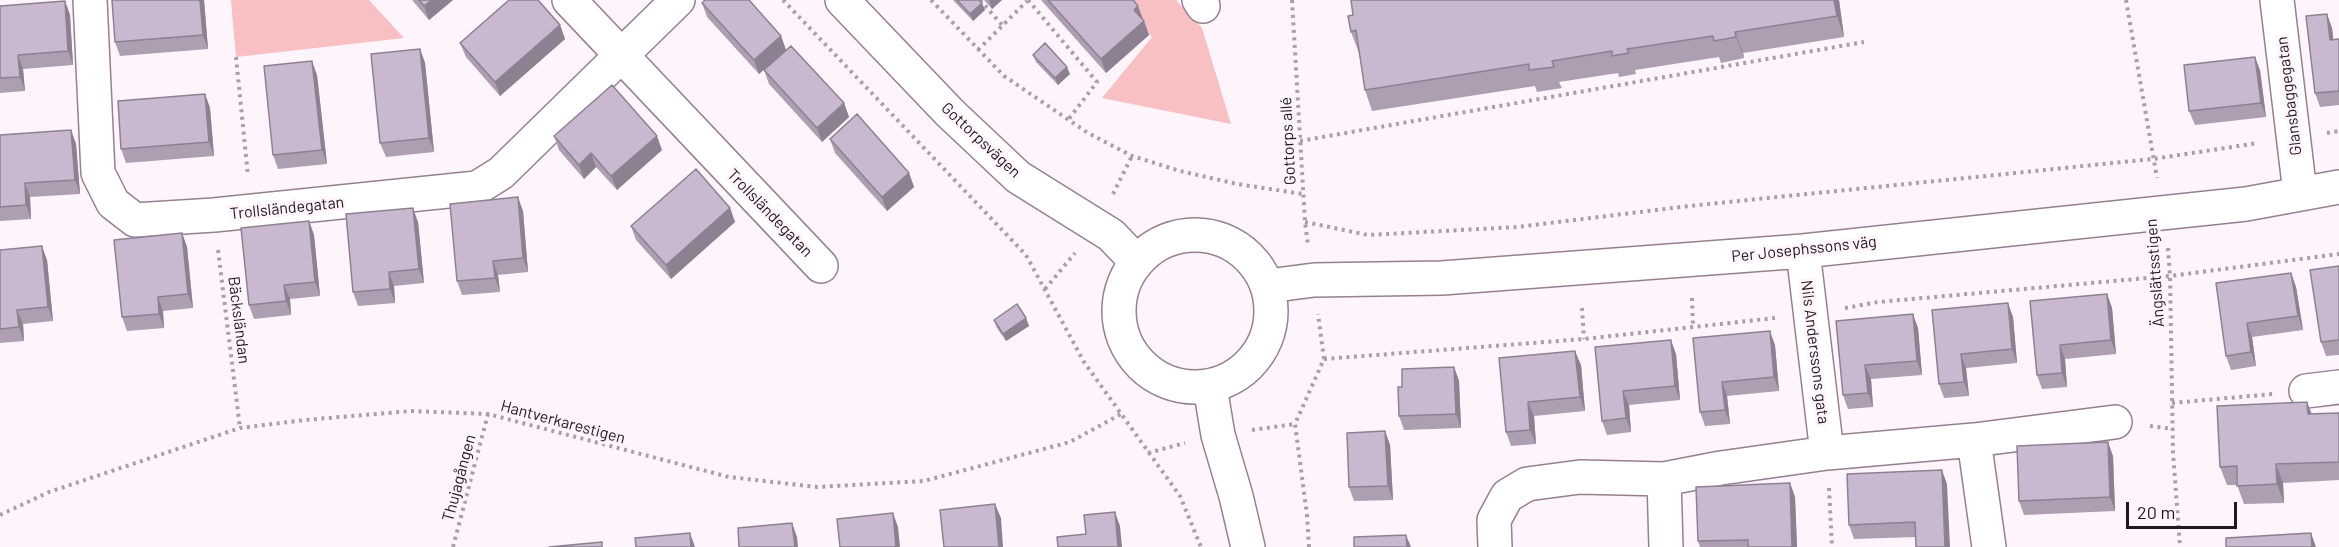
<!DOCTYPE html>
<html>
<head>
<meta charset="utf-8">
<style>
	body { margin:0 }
	#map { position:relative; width:2339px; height:547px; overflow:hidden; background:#fef4fb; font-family:Barlow,sans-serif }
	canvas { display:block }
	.scale { position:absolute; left:2126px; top:502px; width:111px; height:27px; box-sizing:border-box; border:3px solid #21181e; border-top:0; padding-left:8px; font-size:18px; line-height:21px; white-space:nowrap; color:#21181e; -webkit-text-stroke:4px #fef4fb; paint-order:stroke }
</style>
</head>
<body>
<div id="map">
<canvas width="2339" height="547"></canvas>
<div class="scale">20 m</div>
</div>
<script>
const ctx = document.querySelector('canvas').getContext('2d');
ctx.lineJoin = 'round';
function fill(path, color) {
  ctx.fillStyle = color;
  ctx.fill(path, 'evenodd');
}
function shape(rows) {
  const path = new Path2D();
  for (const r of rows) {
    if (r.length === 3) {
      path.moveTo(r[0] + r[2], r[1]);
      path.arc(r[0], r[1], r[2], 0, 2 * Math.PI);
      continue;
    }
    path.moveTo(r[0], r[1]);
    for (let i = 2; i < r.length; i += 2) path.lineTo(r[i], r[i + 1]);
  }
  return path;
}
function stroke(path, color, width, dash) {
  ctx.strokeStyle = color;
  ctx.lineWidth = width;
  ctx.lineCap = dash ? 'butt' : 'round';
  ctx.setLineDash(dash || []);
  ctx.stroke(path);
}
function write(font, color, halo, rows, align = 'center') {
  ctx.font = font + ' Barlow,sans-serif';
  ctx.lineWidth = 6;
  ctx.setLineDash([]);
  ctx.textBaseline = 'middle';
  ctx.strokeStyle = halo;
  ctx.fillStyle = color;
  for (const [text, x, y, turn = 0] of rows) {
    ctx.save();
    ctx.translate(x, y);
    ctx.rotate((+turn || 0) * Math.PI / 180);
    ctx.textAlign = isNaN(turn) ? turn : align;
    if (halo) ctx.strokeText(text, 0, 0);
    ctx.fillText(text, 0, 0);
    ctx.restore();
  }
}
fill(shape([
	[231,0,369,0,404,38,236,57],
	[1118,0,1176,0,1202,28,1231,124,1102,98,1152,37]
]), '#f8c0c2');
const minor = shape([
	[90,0,98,173,113,203,135,220,214,215,477,188,501,173,678,0],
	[569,0,821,266],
	[842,0,950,113,1018,177,1111,235,1136,261],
	[1199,0,1203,6],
	[2277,0,2300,193],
	[1195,311,76],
	[1803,251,1827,453],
	[1268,286,1314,280,1442,278,1803,251,2246,204,2339,187],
	[1210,387,1218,435,1236,496,1248,547],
	[2306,391,2339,387],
	[1974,440,2115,422],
	[1664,479,1666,547],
	[1495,547,1494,520,1507,496,1527,484,1580,477,1664,479,1721,468,1827,453,1974,440,1989,547]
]);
stroke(minor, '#968090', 36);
stroke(shape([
	[783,0,1026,255,1084,362,1180,496,1201,547],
	[931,0,1004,76,1088,133,1132,156,1180,171,1237,184,1303,194],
	[980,0,1002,25],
	[1028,0,1097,82,1068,120],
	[1292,0,1305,222,1308,245],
	[2126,0,2157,178],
	[978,50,1027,1],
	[236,57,248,176],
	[2327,133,2339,131],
	[1300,141,1864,42],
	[1113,194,1132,156],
	[1305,222,1368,235,1517,227,1689,206,2153,159,2258,143],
	[2168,248,2170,276,2173,452,2180,547],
	[218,250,240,428],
	[1045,289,1075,253],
	[1692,298,1693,327],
	[1582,308,1584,339],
	[1845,308,1878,302,2170,276,2339,254],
	[1324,359,1584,339,1775,318],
	[2172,403,2273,394],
	[2150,426,2173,429],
	[1252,430,1295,424],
	[1148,453,1185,443],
	[1829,488,1832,547],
	[0,515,49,492,240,428,305,420,411,411,488,414,729,477,817,487,924,481,1070,442,1121,414],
	[453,547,488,414],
	[1309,547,1307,515,1295,424,1324,359,1318,314]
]), '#a99fa6', 4, [3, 4.5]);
stroke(minor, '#fff', 33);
fill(shape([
	[112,0,204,0,208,49,120,56,115,42],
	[412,0,453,0,429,20],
	[953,0,979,0,982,3,985,10,973,21],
	[984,0,1002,0,992,9],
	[1041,0,1133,0,1138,6,1149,35,1106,73],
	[1839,0,1844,37,1743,53,1744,58,1721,63,1719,57,1635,70,1636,74,1619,77,1618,73,1559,82,1562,88,1537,92,1535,86,1372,111,1365,90,1359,53,1351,32,1353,15],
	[65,1,70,15,73,65,23,69,25,91,0,93,0,6],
	[702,3,781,36,786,50,759,74,707,17],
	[560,25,565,39,500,96,466,57,460,43],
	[2332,28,2333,40,2339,39,2339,105,2320,107,2315,93],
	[420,49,425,63,434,152,386,157,380,143],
	[1033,55,1070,74,1058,85,1036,62],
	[764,70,844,103,849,117,822,142,769,84],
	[2260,70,2266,117,2195,125,2189,111],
	[317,75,327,164,278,169,273,155],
	[205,94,210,108,214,156,126,163,121,149],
	[71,130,76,144,80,194,30,197,31,219,0,221,0,135],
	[554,136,662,150,617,190,596,167,584,179,559,150],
	[830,139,909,173,914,187,887,211,835,153],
	[730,208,735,222,671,279,636,240,631,226],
	[523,211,528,272,498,275,500,292,462,295,457,281],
	[309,221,314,235,320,296,290,299,291,315,254,319,249,305],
	[418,222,424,283,394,286,395,303,358,306,353,292],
	[182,233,187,247,193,308,163,311,164,328,127,331,122,317],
	[0,250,47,260,53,321,23,324,24,341,0,343],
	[2339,266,2339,355,2326,356,2321,342],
	[2291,273,2296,287,2303,330,2252,337,2256,366,2231,370,2226,356,2216,283],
	[2107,294,2112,308,2116,354,2065,359,2067,387,2042,389,2037,375,2030,301],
	[1932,310,2013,317,2017,363,1966,368,1969,396,1944,398,1939,384],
	[1026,318,1029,326,1006,341,997,328,994,320],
	[1836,321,1918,328,1922,375,1871,379,1873,407,1848,409,1843,395],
	[1693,338,1775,345,1779,391,1727,396,1730,424,1705,426,1700,412],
	[1595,347,1676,354,1680,400,1629,405,1631,432,1607,435,1602,421],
	[1499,358,1581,365,1585,411,1534,416,1536,444,1511,446,1506,432],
	[1454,367,1459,381,1461,428,1404,430,1399,416,1402,387],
	[2307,402,2312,414,2339,413,2339,480,2283,483,2284,503,2244,504,2237,485,2227,485,2220,467],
	[1385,431,1390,445,1393,500,1354,501,1349,487],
	[2113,456,2115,511,2024,515,2019,501],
	[1790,483,1795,497,1797,547,1700,547,1698,541],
	[1947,484,1916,537,1854,539,1849,525]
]), '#ad9eb2');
fill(shape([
	[200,0,204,0,208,49,203,35],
	[432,0,453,0,429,20,424,6],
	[989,0,1002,0,992,9],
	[1834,0,1839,0,1844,37,1837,16],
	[65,1,70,15,73,65,68,51],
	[982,3,985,10,973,21,970,14],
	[1138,6,1143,20,1134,10],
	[2327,14,2332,28,2335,54,2330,40],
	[1144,21,1149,35,1106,73,1101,59],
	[560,25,565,39,500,96,495,82],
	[1735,32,1743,53,1744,58,1736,37],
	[781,36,786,50,759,74,754,60],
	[420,49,425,63,434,152,429,138],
	[18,55,23,69,25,91,20,77],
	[2255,57,2260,70,2266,117,2261,103],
	[312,61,317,75,327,164,322,150],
	[1067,67,1070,74,1058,85,1055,78],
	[205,94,210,108,214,156,209,142],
	[844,103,849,117,822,142,817,128],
	[71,130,76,144,80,194,75,180],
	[657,136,662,150,617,190,611,176],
	[591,153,596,167,584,179,579,165],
	[909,173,914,187,887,211,882,197],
	[25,183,30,197,31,219,26,205],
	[518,197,523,211,528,272,523,258],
	[413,208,418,222,424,283,419,269],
	[730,208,735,222,671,279,666,265],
	[309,221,314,235,320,296,315,282],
	[182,233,187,247,193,308,188,294],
	[42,246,47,260,53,321,48,307],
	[493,261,498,275,500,292,495,278],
	[389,272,394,286,395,303,390,289],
	[2291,273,2296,287,2303,330,2298,316],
	[284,285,290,299,291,315,286,301],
	[2107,294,2112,308,2116,354,2111,340],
	[158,297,163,311,164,328,159,314],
	[2008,303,2013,317,2017,363,2012,349],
	[17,310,23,324,24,341,19,327],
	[1913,314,1918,328,1922,375,1917,361],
	[1026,318,1029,326,1006,341,1003,334],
	[2247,323,2252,337,2256,366,2251,352],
	[1770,331,1775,345,1779,391,1774,377],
	[1671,340,1676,354,1680,400,1675,386],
	[2060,345,2065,359,2067,387,2062,373],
	[1575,351,1581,365,1585,411,1580,397],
	[1961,354,1966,368,1969,396,1964,382],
	[1865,365,1871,379,1873,407,1868,393],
	[1454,367,1459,381,1461,428,1456,414],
	[1722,382,1727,396,1730,424,1725,410],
	[1623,391,1629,405,1631,432,1626,418],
	[1528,402,1534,416,1536,444,1530,430],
	[2307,402,2314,421,2308,414],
	[1385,431,1390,445,1393,500,1388,486],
	[2108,442,2113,456,2115,511,2110,497],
	[2276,464,2283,483,2284,503,2277,484],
	[1942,470,1947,484,1950,547,1945,547],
	[1790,483,1795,497,1797,547,1792,547],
	[995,504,1001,518,1003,547,999,547],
	[1115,512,1120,526,1122,547,1118,547],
	[893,513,898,527,900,547,896,547],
	[792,523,797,537,798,547,795,547],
	[690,533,695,547,691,547],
	[2311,533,2316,547,2312,547],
	[1406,535,1411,547,1407,547]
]), '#8d8191');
const building = shape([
	[112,0,200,0,203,35,115,42,112,0],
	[419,0,432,0,424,6,419,0],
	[509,0,538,0,560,25,495,82,460,43,509,0],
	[705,0,749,0,781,36,754,60,702,3,705,0],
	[957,0,979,0,982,3,970,14,957,0],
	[1048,0,1133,0,1138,6,1134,10,1144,21,1101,59,1048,0],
	[1351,0,1834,0,1837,16,1735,32,1736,37,1714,41,1713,36,1627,49,1629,53,1612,56,1612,51,1552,61,1554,67,1529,70,1529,64,1365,90,1356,30,1351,32,1348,16,1353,15,1351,0],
	[65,1,68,51,18,55,20,77,0,78,0,6,65,1],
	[2327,14,2330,40,2339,39,2339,91,2315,93,2306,16,2327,14],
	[1045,43,1067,67,1055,78,1033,55,1045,43],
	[791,46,844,103,817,128,764,70,791,46],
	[420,49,429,138,380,143,371,54,420,49],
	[2255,57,2261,103,2189,111,2184,65,2255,57],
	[312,61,322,150,273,155,264,66,312,61],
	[612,85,657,136,611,176,591,153,579,165,554,136,612,85],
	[205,94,209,142,121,149,118,101,205,94],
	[857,114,909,173,882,197,830,139,857,114],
	[71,130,75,180,25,183,26,205,0,207,0,135,71,130],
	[696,169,730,208,666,265,631,226,696,169],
	[518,197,523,258,493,261,495,278,457,281,450,204,518,197],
	[413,208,419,269,389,272,390,289,353,292,346,214,413,208],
	[309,221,315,282,284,285,286,301,249,305,241,228,309,221],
	[182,233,188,294,158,297,159,314,122,317,114,240,182,233],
	[42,246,48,307,17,310,19,327,0,329,0,250,42,246],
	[2339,266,2339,340,2321,342,2310,270,2339,266],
	[2291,273,2298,316,2247,323,2251,352,2226,356,2216,283,2291,273],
	[2107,294,2111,340,2060,345,2062,373,2037,375,2030,301,2107,294],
	[2008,303,2012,349,1961,354,1964,382,1939,384,1932,310,2008,303],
	[1017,304,1026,318,1003,334,994,320,1017,304],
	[1913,314,1917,361,1865,365,1868,393,1843,395,1836,321,1913,314],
	[1770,331,1774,377,1722,382,1725,410,1700,412,1693,338,1770,331],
	[1671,340,1675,386,1623,391,1626,418,1602,421,1595,347,1671,340],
	[1575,351,1580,397,1528,402,1530,430,1506,432,1499,358,1575,351],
	[1454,367,1456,414,1399,416,1398,387,1402,387,1402,369,1454,367],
	[2307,402,2308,414,2339,413,2339,462,2276,464,2277,484,2237,486,2237,466,2220,467,2217,406,2307,402],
	[1385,431,1388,486,1349,487,1347,433,1385,431],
	[2108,442,2110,497,2019,501,2017,446,2108,442],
	[1942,470,1945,547,1916,547,1915,522,1849,525,1847,474,1942,470],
	[1790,483,1792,547,1748,547,1748,540,1698,541,1696,487,1790,483],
	[995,504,999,547,944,547,940,510,995,504],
	[1115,512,1118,547,1058,547,1057,537,1086,534,1084,515,1115,512],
	[893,513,896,547,840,547,837,519,893,513],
	[792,523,795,547,739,547,738,528,792,523],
	[690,533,691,547,636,547,635,538,690,533],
	[2311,533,2312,547,2226,547,2226,538,2311,533],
	[1406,535,1407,547,1354,547,1354,537,1406,535],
	[602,542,602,547,549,547,602,542]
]);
fill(building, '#c9b8cf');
stroke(building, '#8d8191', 1.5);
write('16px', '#21181e', '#fef4fb', [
	["Glansbaggegatan",2289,96,-97],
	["Gottorpsvägen",981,140,43],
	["Gottorps allé",1288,141,-93],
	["Trollsländegatan",287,208,-6],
	["Trollsländegatan",770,213,46],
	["Per Josephssons väg",1804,249,-6],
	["Ängslättsstigen",2155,273,-94],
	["Bäcksländan",239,320,83],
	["Nils Anderssons gata",1815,352,83],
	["Hantverkarestigen",563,422,15],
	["Thujagången",459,478,-75]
]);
</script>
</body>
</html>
